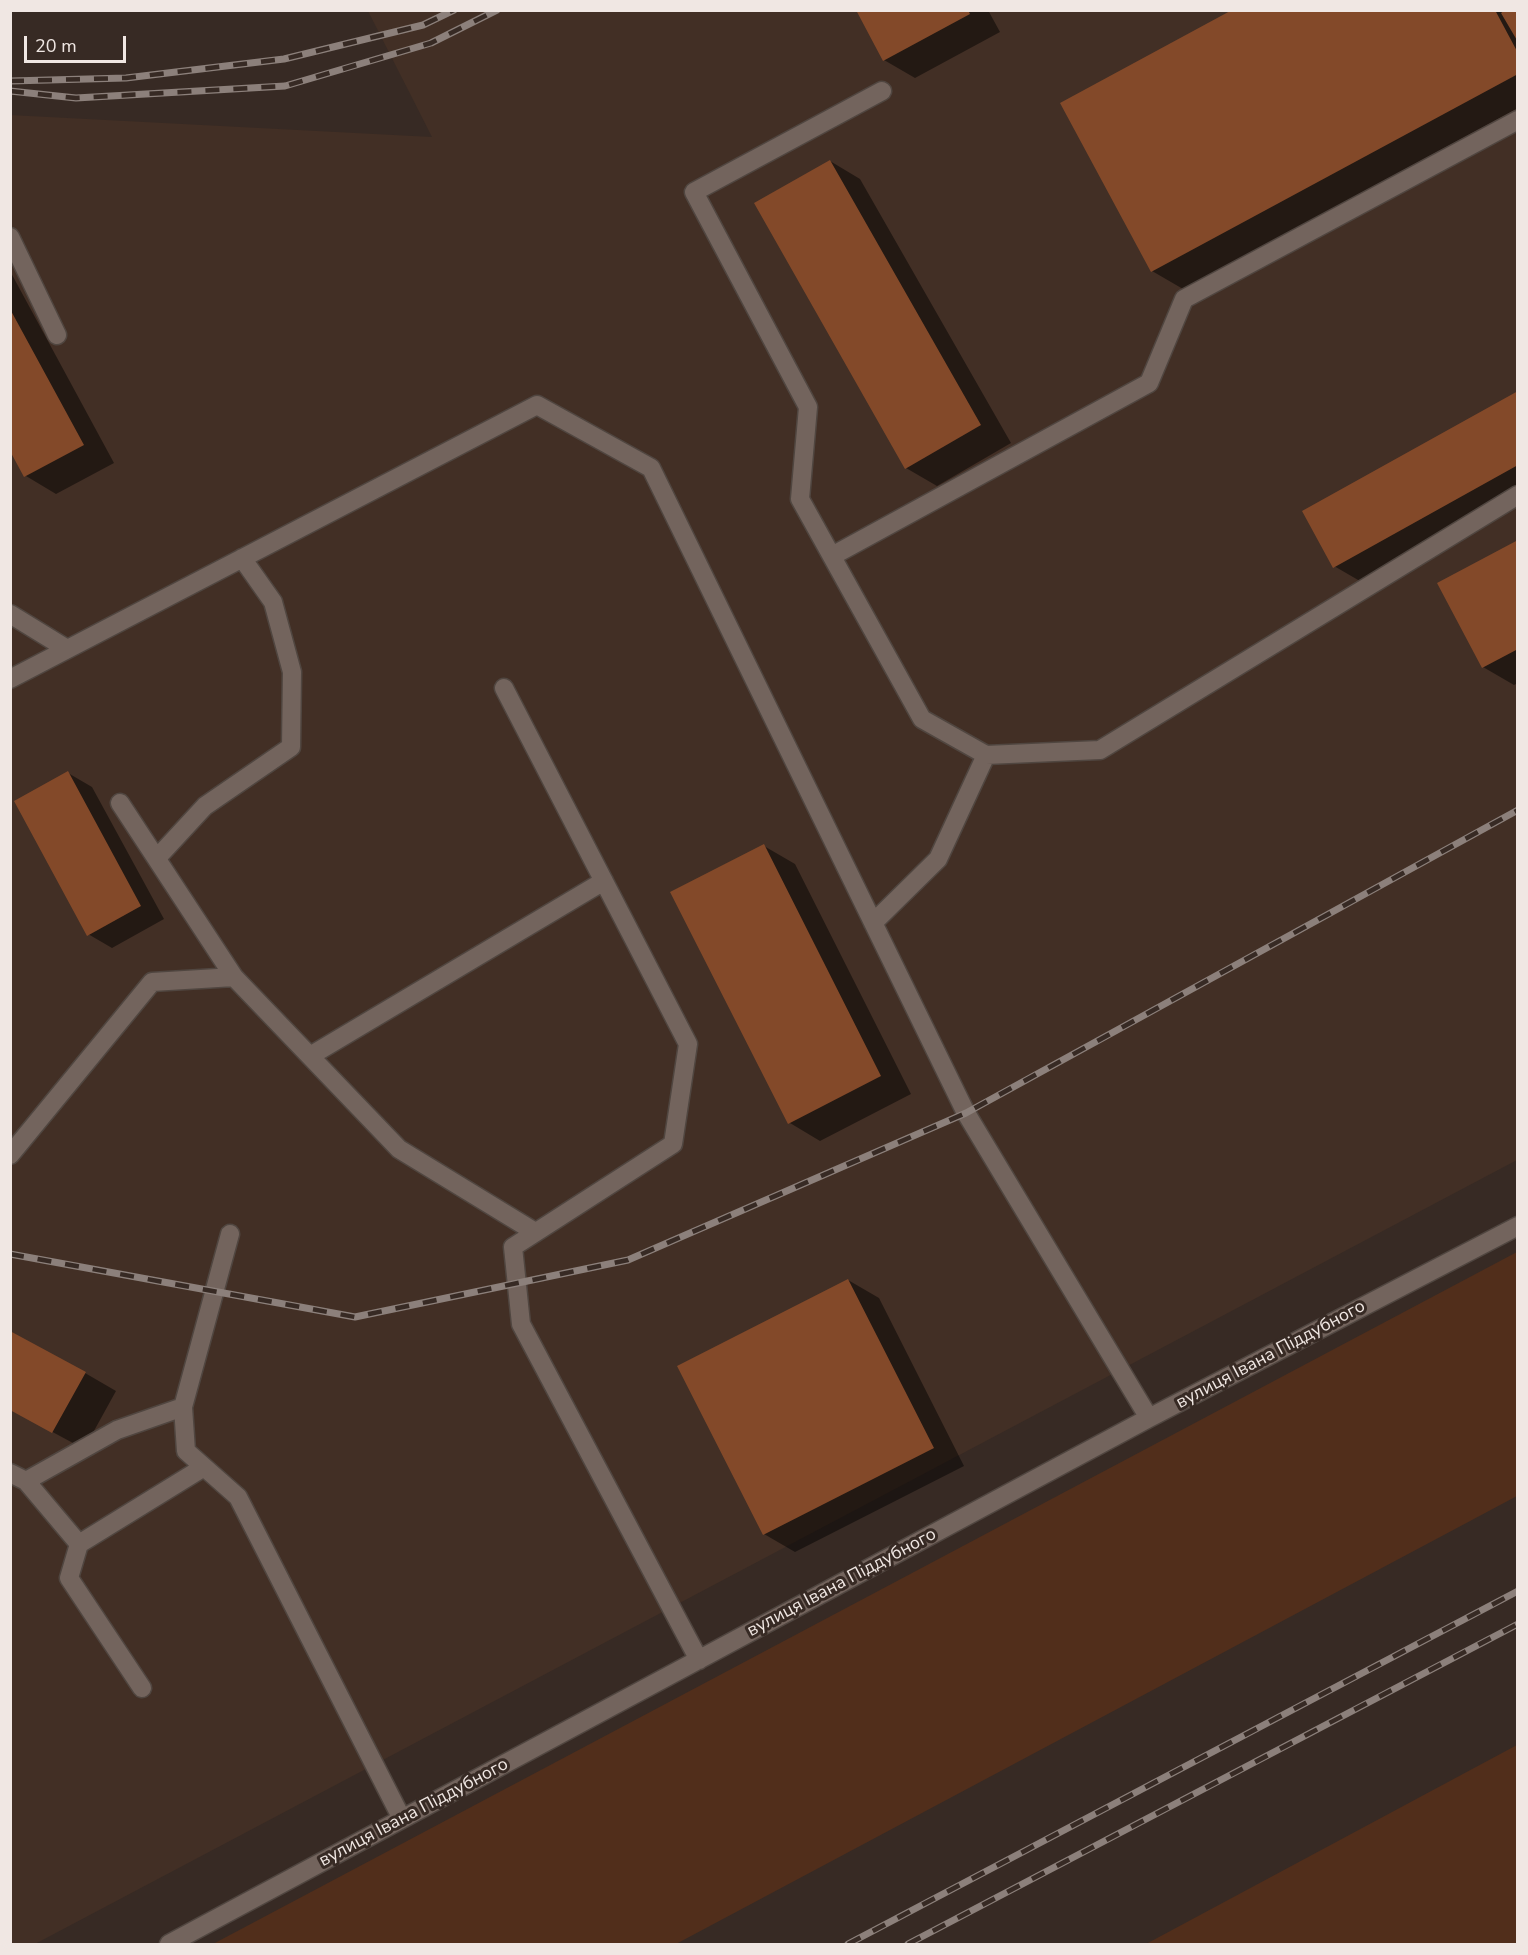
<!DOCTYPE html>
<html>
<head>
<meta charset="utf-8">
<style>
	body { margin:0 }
	#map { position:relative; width:1528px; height:1955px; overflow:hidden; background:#372a24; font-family:"Nunito Sans",sans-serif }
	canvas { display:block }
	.frame { position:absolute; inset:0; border:12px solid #f0e7e3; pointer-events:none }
	.scale { position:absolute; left:24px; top:36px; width:102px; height:27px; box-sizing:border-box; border:3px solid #f0e7e3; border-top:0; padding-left:8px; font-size:18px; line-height:21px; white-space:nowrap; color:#f0e7e3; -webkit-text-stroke:4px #372a24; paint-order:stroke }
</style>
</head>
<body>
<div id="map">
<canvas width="1528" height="1955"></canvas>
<div class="frame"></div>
<div class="scale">20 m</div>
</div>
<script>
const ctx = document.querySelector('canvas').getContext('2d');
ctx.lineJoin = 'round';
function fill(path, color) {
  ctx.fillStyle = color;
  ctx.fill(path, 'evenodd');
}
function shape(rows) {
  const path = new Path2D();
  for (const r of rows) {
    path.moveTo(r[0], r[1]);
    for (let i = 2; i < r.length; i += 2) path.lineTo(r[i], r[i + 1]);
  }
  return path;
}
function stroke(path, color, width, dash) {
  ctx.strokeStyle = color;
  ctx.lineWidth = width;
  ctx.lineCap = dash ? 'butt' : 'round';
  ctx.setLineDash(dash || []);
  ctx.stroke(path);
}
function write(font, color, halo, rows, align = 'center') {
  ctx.font = font + ' "Nunito Sans",sans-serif';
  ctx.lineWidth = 6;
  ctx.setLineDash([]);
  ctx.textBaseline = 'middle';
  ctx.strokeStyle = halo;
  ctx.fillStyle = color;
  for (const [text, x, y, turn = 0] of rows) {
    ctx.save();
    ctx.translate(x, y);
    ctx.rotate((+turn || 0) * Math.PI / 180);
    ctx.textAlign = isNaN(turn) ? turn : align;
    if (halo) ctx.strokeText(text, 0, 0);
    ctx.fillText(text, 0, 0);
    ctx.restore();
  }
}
fill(shape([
	[368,11,1517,11,1517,1160,35,1944,11,1944,10,115,432,137]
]), '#422f25');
fill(shape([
	[1517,1252,1517,1496,676,1944,213,1944],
	[1517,1745,1517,1944,1146,1944]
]), '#512e1b');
fill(shape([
	[857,10,988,10,1000,32,915,78,884,60],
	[1235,10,1518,10,1518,108,1183,289,1152,271],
	[830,161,860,179,1011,443,937,486,906,468],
	[10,271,114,463,56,494,26,476,10,448],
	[1518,393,1518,500,1365,584,1334,566],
	[1518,542,1518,683,1514,685,1483,667],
	[68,773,92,787,164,919,112,948,88,934],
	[764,846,795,864,911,1094,820,1141,790,1123],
	[848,1280,879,1298,964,1466,795,1552,764,1534,679,1366],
	[85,1373,116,1391,84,1449,10,1409]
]), '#0007');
fill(shape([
	[856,10,968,10,970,14,883,61],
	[1232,10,1495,10,1518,53,1518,74,1151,272,1060,103],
	[1505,10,1518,10,1518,42,1501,13],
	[830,160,981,425,905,469,754,203],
	[10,309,84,445,24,477,10,451],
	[1518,391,1518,465,1333,568,1302,511],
	[1518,540,1518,649,1482,668,1437,583],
	[68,771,141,906,87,936,14,801],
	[764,844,881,1076,788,1124,670,892],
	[848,1279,934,1448,763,1535,677,1366],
	[10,1331,86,1372,52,1433,10,1410]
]), '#834929');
const minor = shape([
	[882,91,694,192,808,407,800,499,922,719,986,755],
	[10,237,57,335],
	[832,556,1149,383,1184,299,1518,120],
	[10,614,67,649],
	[10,679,537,405,651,468,966,1113,1149,1418],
	[504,688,688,1044,673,1144,513,1247,521,1324,699,1660],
	[120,803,234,977],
	[157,858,205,806,291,747,292,672,273,602,242,558],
	[873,923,938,859,986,755,1100,750,1518,495],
	[310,1056,604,881],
	[10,1155,152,982,234,977,399,1149,535,1232],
	[230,1234,183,1407,186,1451,238,1497,402,1819],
	[10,1473,26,1481,79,1544],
	[26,1481,117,1430,183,1407],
	[142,1688,69,1578,79,1544,204,1467],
	[169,1944,1149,1418,1518,1226]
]);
stroke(minor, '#504640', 21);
stroke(minor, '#73645d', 18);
const rail = shape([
	[10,81,126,78,284,59,423,25,454,10],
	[10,91,76,98,285,86,431,43,497,10],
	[10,1254,355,1317,628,1260,966,1113,1518,810],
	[848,1944,1518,1591],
	[908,1944,1518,1624]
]);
stroke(rail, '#8c807b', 7);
stroke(rail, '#372a24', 4.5, [14]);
write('18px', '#f0e7e3', '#372a24', [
	["вулиця Івана Піддубного",1271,1355,-28],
	["вулиця Івана Піддубного",842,1583,-28],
	["вулиця Івана Піддубного",414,1813,-28]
]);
</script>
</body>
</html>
